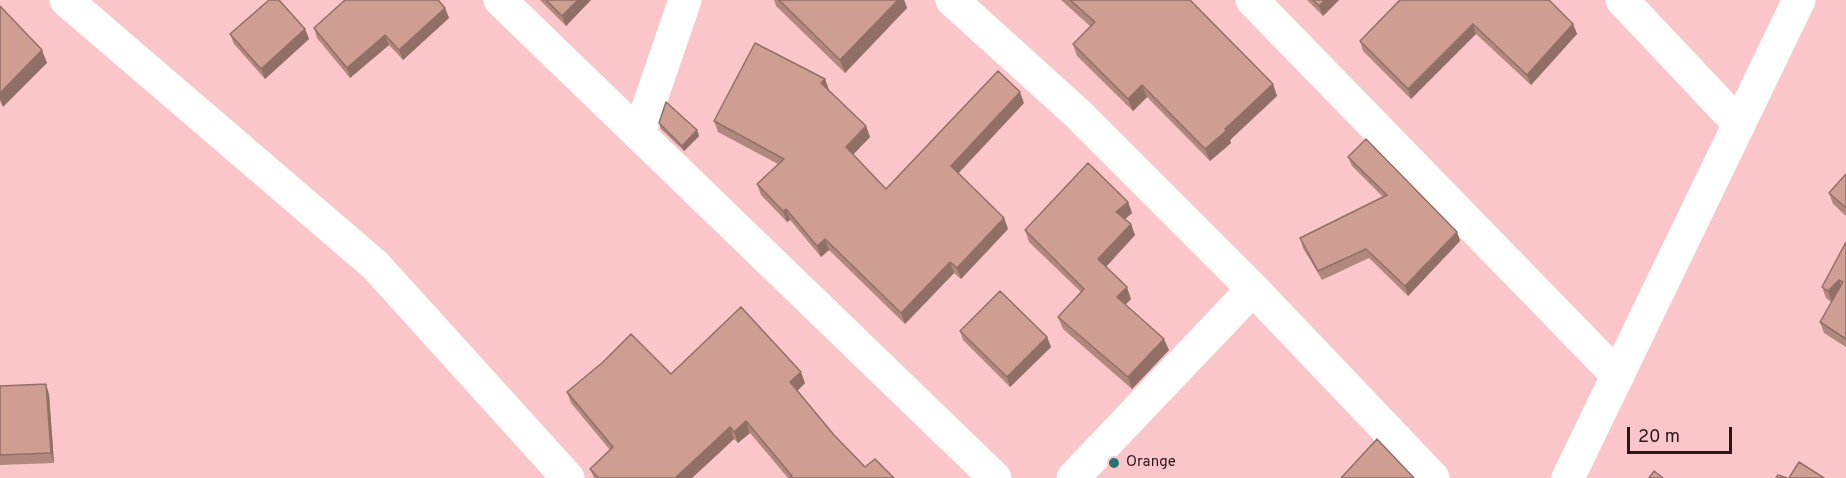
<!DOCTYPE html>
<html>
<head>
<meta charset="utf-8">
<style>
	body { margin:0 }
	#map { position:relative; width:1846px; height:478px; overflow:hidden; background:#fbc6c9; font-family:Overpass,sans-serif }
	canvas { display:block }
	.scale { position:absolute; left:1627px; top:427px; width:105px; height:27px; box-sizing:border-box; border:3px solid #2a1719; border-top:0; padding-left:8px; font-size:18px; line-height:21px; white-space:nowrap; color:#2a1719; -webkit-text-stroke:4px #fbc6c9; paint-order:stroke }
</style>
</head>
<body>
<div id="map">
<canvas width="1846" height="478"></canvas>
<div class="scale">20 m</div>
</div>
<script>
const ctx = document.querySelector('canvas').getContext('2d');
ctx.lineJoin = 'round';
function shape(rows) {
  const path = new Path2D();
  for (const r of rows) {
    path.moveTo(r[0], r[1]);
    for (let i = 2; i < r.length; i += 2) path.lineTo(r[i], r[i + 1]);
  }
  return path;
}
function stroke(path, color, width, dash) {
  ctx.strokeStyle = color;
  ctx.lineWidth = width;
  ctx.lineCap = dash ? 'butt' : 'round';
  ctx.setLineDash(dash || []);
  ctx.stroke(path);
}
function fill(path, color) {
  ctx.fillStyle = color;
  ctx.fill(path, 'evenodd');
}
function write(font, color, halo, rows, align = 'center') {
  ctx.font = font + ' Overpass,sans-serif';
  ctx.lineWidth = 4.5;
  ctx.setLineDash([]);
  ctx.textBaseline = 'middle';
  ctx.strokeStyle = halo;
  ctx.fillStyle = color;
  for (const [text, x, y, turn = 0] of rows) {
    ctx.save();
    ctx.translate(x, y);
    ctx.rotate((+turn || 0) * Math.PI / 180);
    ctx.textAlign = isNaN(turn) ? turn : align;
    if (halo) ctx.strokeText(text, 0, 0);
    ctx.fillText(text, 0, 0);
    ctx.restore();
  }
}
stroke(shape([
	[66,0,375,265,568,478],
	[500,0,995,478],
	[952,0,1077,113,1253,289,1433,478],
	[1252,0,1618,376],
	[1622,0,1739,124],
	[639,134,685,0],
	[1073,478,1253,289],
	[1568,478,1799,0]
]), '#fff', 33);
fill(shape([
	[540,0,591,0,566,26],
	[774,0,904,0,907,8,845,73,776,6],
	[1061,0,1190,0,1273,84,1277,96,1230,140,1231,143,1210,161,1147,97,1133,111,1077,56,1073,44,1090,26],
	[1307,0,1339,0,1323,16],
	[1400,0,1573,24,1577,34,1531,85,1476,34,1411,99,1363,51,1360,41],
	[445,8,449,18,403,60,389,45,350,78,317,38,314,28],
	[305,29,309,39,265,79,234,44,230,34],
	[825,79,829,90,866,126,870,137,853,154,886,189,1024,103,958,173,1004,218,1008,229,961,279,954,273,905,324,829,250,821,257,790,220,787,222,761,195,757,184,778,164,718,132,714,121],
	[659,123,697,130,699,136,684,151,661,129],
	[1348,157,1457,232,1460,241,1408,296,1369,258,1322,280,1303,248,1300,238,1383,197,1352,166],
	[1846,174,1846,216,1833,204,1829,193],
	[1128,202,1132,213,1125,219,1131,224,1135,235,1106,267,1131,299,1125,305,1169,350,1132,389,1063,329,1058,317,1081,292,1029,242,1025,230],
	[1846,242,1846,347,1824,333,1820,322,1831,302,1826,298,1822,287],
	[960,331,1047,337,1051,347,1010,387,963,340],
	[805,383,797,391,834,435,865,467,894,478,788,478,750,433,738,443,734,439,692,478,594,478,590,469,610,450,571,403,567,392],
	[0,386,49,394,54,463,0,465]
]), '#b2887e');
fill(shape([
	[578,0,591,0,566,26,562,16],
	[898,0,904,0,907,8,845,73,840,60],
	[1325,0,1339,0,1323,16,1319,6],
	[445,8,449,18,403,60,399,50],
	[1473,24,1476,34,1411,99,1408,89],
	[1573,24,1577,34,1531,85,1527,75],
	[305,29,309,39,265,79,261,69],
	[385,35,389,45,350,78,347,68],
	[42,50,47,63,3,107,0,100,0,93],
	[825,79,829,90,821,83],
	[1273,84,1277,96,1230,140,1231,143,1210,161,1205,149,1225,129],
	[1142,85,1147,97,1133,111,1128,99],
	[1020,92,1024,103,955,177,951,166],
	[866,126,870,137,850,158,846,147],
	[697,130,699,136,684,151,682,146],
	[1128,202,1132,213,1120,223,1116,212],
	[786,209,790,220,787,222,783,211],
	[1004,218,1008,229,961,279,957,268],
	[1131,224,1135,235,1102,271,1098,259],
	[1457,232,1460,241,1408,296,1405,286],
	[825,239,829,250,821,257,817,246],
	[950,262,954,273,905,324,901,313],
	[1839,280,1843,291,1832,303,1828,291],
	[1127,287,1131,299,1121,309,1117,297],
	[1047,337,1051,347,1010,387,1007,377],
	[1164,339,1169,350,1132,389,1128,377],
	[801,372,805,383,794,394,790,382],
	[46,384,49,394,54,463,51,453],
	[746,421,750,433,738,443,734,432],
	[730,427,734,439,692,478,675,478]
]), '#916f67');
const building = shape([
	[269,0,279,0,305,29,261,69,230,34,269,0],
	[345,0,438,0,445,8,399,50,385,35,347,68,314,28,345,0],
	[546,0,578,0,562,16,546,0],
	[779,0,898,0,840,60,779,0],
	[1070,0,1190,0,1273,84,1225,129,1226,131,1205,149,1142,85,1128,99,1073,44,1095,22,1070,0],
	[1313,0,1325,0,1319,6,1313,0],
	[1400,0,1549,0,1573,24,1527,75,1473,24,1408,89,1360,41,1400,0],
	[0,6,42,50,0,93,0,6],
	[755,43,825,79,821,83,866,126,846,147,886,189,998,71,1020,92,951,166,1004,218,957,268,950,262,901,313,825,239,817,246,786,209,783,211,757,184,784,159,714,121,755,43],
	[666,102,697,130,682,146,659,123,666,102],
	[1366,139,1457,232,1405,286,1366,249,1318,271,1300,238,1387,195,1348,157,1366,139],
	[1088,163,1128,202,1116,212,1131,224,1098,259,1127,287,1117,297,1164,339,1128,377,1058,317,1084,289,1025,230,1088,163],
	[1846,174,1846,208,1829,193,1846,174],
	[1846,242,1846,339,1820,322,1843,282,1839,280,1828,291,1822,287,1846,242],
	[1000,291,1047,337,1007,377,960,331,1000,291],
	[741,307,801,372,790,382,834,435,865,467,875,459,894,478,790,478,792,476,746,421,734,432,730,427,675,478,599,478,590,469,613,447,567,392,603,362,631,334,671,374,741,307],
	[46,384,51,453,0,455,0,386,46,384],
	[1377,439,1414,478,1341,478,1377,439],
	[1799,462,1824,478,1789,478,1799,462],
	[1654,471,1663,478,1649,478,1654,471],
	[1778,475,1787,478,1776,478,1778,475]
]);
fill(building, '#cf9e93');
stroke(building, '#916f67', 1.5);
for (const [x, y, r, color] of [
	[1114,463,6,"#297372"]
]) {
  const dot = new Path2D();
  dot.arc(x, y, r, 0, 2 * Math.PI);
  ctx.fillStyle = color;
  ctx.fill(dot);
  stroke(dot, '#fbc6c9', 2);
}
write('15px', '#2a1719', '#fbc6c9', [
	["Orange",1126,463]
], 'left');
</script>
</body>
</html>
